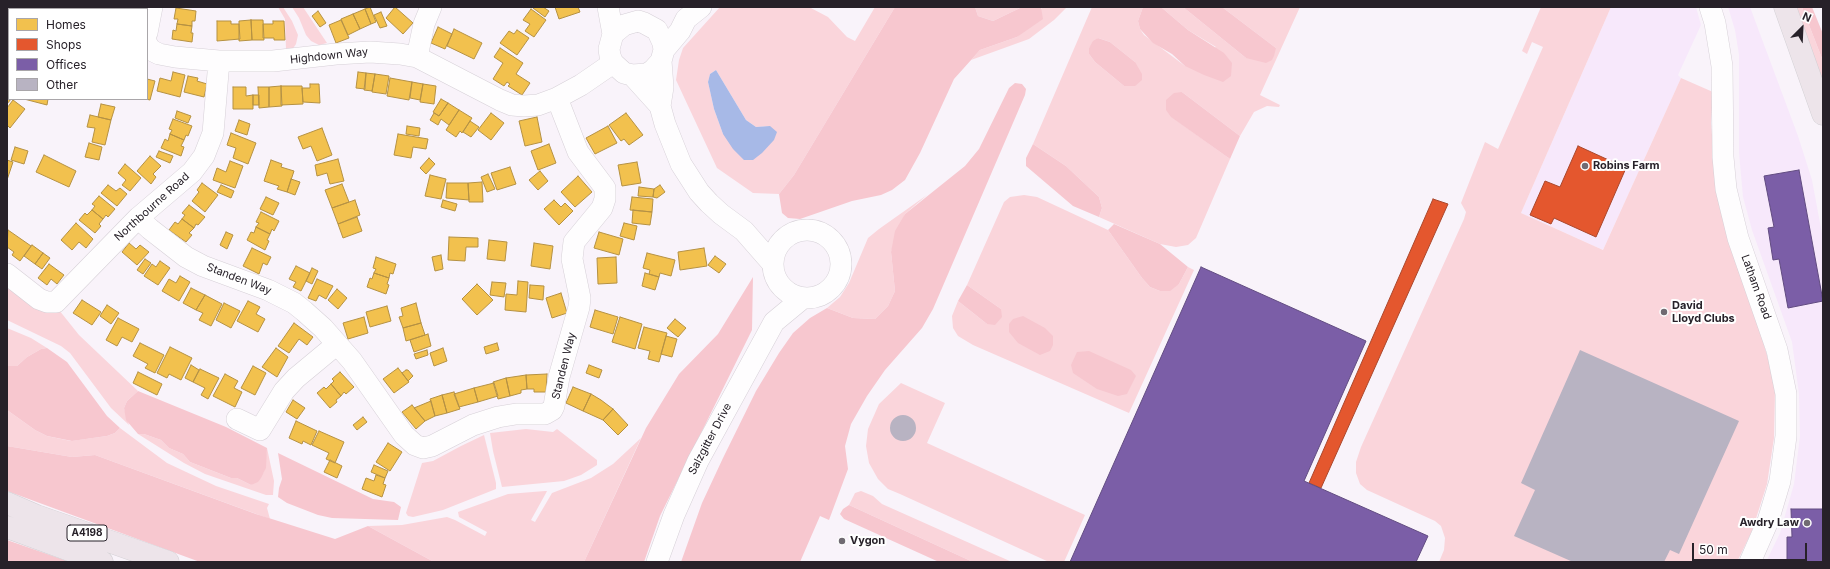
<!DOCTYPE html>
<html>
<head>
<meta charset="utf-8">
<style>
	body { margin:0 }
	#map { position:relative; width:1830px; height:569px; overflow:hidden; background:#f9f3fa; font-family:Inter,sans-serif }
	canvas { display:block }
	.frame { position:absolute; inset:0; border:8px solid #272129; pointer-events:none }
	.legend { position:absolute; left:8px; top:8px; width:140px; height:92px; box-sizing:border-box; background:#fff; border:1px solid #a9a6a9; margin:0; padding:5px 7px; list-style:none; font-size:12px; color:#272129 }
	.legend li { display:flex; align-items:center; gap:8px; height:20px }
	.legend b { width:20px; border:1px solid #a9a6a9 }
	.north { position:absolute; left:1782px; top:8px; width:40px; height:40px; -webkit-text-stroke:3px #fff; paint-order:stroke; rotate:24deg; font-size:11px; font-weight:700; line-height:16px; text-align:center; color:#272129 }
	.north::after { content:''; display:block; margin:auto; width:14px; height:18px; background:#272129; clip-path:polygon(50% 0,100% 100%,50% 72%,0 100%) }
	.scale { position:absolute; left:1692px; top:543px; width:115px; height:18px; box-sizing:border-box; border:2px solid #272129; border-top:0; padding-left:5px; font-size:12px; line-height:14px; white-space:nowrap; color:#272129; -webkit-text-stroke:3px #fff; paint-order:stroke }
</style>
</head>
<body>
<div id="map">
<canvas width="1830" height="569"></canvas>
<div class="frame"></div>
<ul class="legend">
<li><b style="height:11px;background:#f2c14e"></b>Homes</li>
<li><b style="height:11px;background:#e4572e"></b>Shops</li>
<li><b style="height:11px;background:#7b5ea7"></b>Offices</li>
<li><b style="height:11px;background:#b8b3c2"></b>Other</li>
</ul>
<div class="north">N</div>
<div class="scale">50 m</div>
</div>
<script>
const ctx = document.querySelector('canvas').getContext('2d');
ctx.lineJoin = 'round';
function fill(path, color) {
  ctx.fillStyle = color;
  ctx.fill(path, 'evenodd');
}
function shape(rows) {
  const path = new Path2D();
  for (const r of rows) {
    if (r.length === 3) {
      path.moveTo(r[0] + r[2], r[1]);
      path.arc(r[0], r[1], r[2], 0, 2 * Math.PI);
      continue;
    }
    path.moveTo(r[0], r[1]);
    for (let i = 2; i < r.length; i += 2) path.lineTo(r[i], r[i + 1]);
  }
  return path;
}
function stroke(path, color, width, dash) {
  ctx.strokeStyle = color;
  ctx.lineWidth = width;
  ctx.lineCap = dash ? 'butt' : 'round';
  ctx.setLineDash(dash || []);
  ctx.stroke(path);
}
function write(font, color, halo, rows, align = 'center') {
  ctx.font = font + ' Inter,sans-serif';
  ctx.lineWidth = 4;
  ctx.setLineDash([]);
  ctx.textBaseline = 'middle';
  ctx.strokeStyle = halo;
  ctx.fillStyle = color;
  for (const [text, x, y, turn = 0] of rows) {
    ctx.save();
    ctx.translate(x, y);
    ctx.rotate((+turn || 0) * Math.PI / 180);
    ctx.textAlign = isNaN(turn) ? turn : align;
    if (halo) ctx.strokeText(text, 0, 0);
    ctx.fillText(text, 0, 0);
    ctx.restore();
  }
}
fill(shape([
	[1611,7,1696,7,1701,25,1678,75,1681,78,1603,250,1521,213],
	[1728,7,1750,7,1798,136,1812,180,1823,239,1823,562,1766,562,1780,533,1794,484,1800,436,1799,394,1792,342,1752,230,1743,197,1739,153,1739,55,1735,30]
]), '#f7e8fb');
fill(shape([
	[278,7,283,7,292,21,298,35,296,44,292,50,286,49,285,19],
	[292,7,303,7,327,43,319,45,311,41,306,35,299,18],
	[720,7,809,7,828,17,847,37,855,41,875,7,895,7,794,175,779,194,753,193,717,168,676,80,679,60,683,48],
	[716,70,746,120,756,127,770,126,723,134,714,109,708,82,710,74],
	[975,7,1022,7,993,21,978,16],
	[1041,7,1067,7,1054,20,1029,39,971,60,980,50,1017,37,1042,8],
	[1092,7,1143,7,1138,21,1140,29,1144,35,1185,66,1216,47,1188,30,1161,7,1183,7,1246,58,1276,48,1222,7,1300,7,1260,95,1280,105,1279,107,1267,106,1254,112,1240,136,1182,92,1172,117,1230,159,1196,238,1188,245,1176,247,1160,244,1099,217,1102,208,1099,197,1066,166,1033,144],
	[1098,38,1110,42,1135,62,1135,86,1124,86,1095,62,1089,54,1089,48],
	[1541,7,1611,7,1521,213,1603,250,1681,78,1713,92,1711,123,1715,169,1770,366,1775,392,1774,438,1767,484,1752,531,1737,562,1439,562,1444,550,1445,538,1441,526,1435,521,1367,490,1360,484,1356,473,1356,462,1361,447,1464,219,1466,212,1461,203,1485,142,1498,149,1543,47,1532,42,1527,54,1522,51],
	[1795,7,1802,7,1823,61,1823,81],
	[927,195,905,214,891,252,895,291,888,306,875,319,853,318,827,308,840,297,849,283,868,238,879,229],
	[1024,195,1037,197,1108,230,1142,278,1150,287,1160,291,1179,284,1188,267,1194,270,1129,413,973,345,958,336,953,328,952,316,958,301,987,324,1001,309,967,285,1004,202,1010,197],
	[7,282,59,310,79,335,138,391,127,401,124,408,129,425,111,408,70,353,61,346,7,320],
	[7,328,31,338,47,348,41,349,27,357,17,366,7,366],
	[901,383,945,403,927,443,1085,515,1064,562,1049,562,900,494,888,489,878,479,869,463,866,446,868,429,879,404],
	[7,410,35,430,47,436,71,441,107,436,115,433,120,428,167,463,216,486,269,504,267,508,270,519,95,455,72,457,7,446],
	[526,429,553,432,557,429,597,460,597,465,581,475,564,481,502,487,493,451,490,433],
	[138,434,144,434,161,440,169,448,183,454,190,462,231,478,237,478,251,485,264,472,267,448,274,481,273,495,266,495,205,474,184,463],
	[484,435,496,483,496,489,443,510,413,517,408,516,406,513,422,463,433,461,461,446],
	[641,438,584,562,434,562,368,526,402,525,447,517,455,520,485,536,487,532,459,517,458,512,508,494,545,491,547,491,546,493,531,520,535,522,552,493,591,478,613,464],
	[861,491,873,496,882,504,1012,562,973,562,849,505,855,493]
]), '#fad5db');
fill(shape([
	[895,7,975,7,978,16,993,21,1022,7,1041,7,1043,19,1017,37,980,50,963,69,954,79,920,153,905,180,892,190,881,195,852,201,800,219,788,218,782,213,779,194,794,175],
	[1143,7,1161,7,1188,30,1224,53,1232,63,1231,76,1223,82,1204,75,1185,66,1172,54,1153,43,1140,29,1138,21],
	[1183,7,1222,7,1276,48,1274,56,1272,60,1266,63,1246,58],
	[1802,7,1812,7,1823,34,1823,61],
	[1098,38,1110,42,1135,62,1142,74,1142,80,1135,86,1124,86,1095,62,1089,54,1089,48,1093,41],
	[1015,83,1022,84,1026,89,1025,95,933,309,922,328,885,370,867,396,851,424,845,446,848,469,829,520,820,516,800,562,681,562,702,503,723,458,756,391,779,353,793,333,810,318,827,308,853,318,875,319,888,306,895,291,891,252,895,231,905,214,965,166,979,149,1009,88],
	[1182,92,1240,136,1230,159,1171,117,1166,110,1166,100,1174,93],
	[1033,144,1066,166,1099,197,1102,208,1099,217,1073,206,1026,166,1026,158],
	[1114,224,1160,244,1188,267,1179,284,1170,291,1160,291,1150,287,1142,278,1108,230],
	[753,277,752,330,660,516,644,562,584,562,646,428,679,374,718,334],
	[967,285,1001,309,1002,317,995,325,987,324,958,301],
	[1023,316,1045,328,1053,336,1053,345,1050,351,1040,355,1018,343,1009,332,1009,324,1013,319],
	[47,348,67,362,107,416,120,428,115,433,107,436,72,441,47,436,35,430,7,410,7,366,17,366,27,357,41,349],
	[1089,351,1131,370,1136,376,1127,394,1118,396,1097,389,1073,373,1071,365,1077,352],
	[138,391,226,427,267,448,266,468,261,478,258,482,251,485,237,478,231,478,190,462,183,454,169,448,161,440,144,434,138,434,126,420,124,408,127,401],
	[7,446,72,457,95,455,256,514,335,539,368,526,434,562,200,562,7,491],
	[278,453,373,499,394,502,401,507,398,520,332,518,318,515,287,503,278,497,279,488,282,479],
	[849,505,973,562,939,562,844,519,840,514,843,509],
	[7,540,70,562,7,562]
]), '#f7c7cf');
fill(shape([
	[716,70,746,120,756,127,770,126,777,132,774,140,762,153,753,160,744,160,733,149,723,134,714,109,708,82,710,74]
]), '#a7b9e7');
const homes = shape([
	[52,7,52,9,29,9,28,8,52,7],
	[370,7,376,22,371,24,365,9,370,7],
	[395,7,413,23,403,34,386,18,395,7],
	[534,7,543,7,549,11,545,17,533,8,534,7],
	[555,7,578,7,580,12,559,19,555,7],
	[176,8,196,11,195,21,192,21,192,26,177,24,178,19,174,19,176,8],
	[365,9,371,24,360,29,353,14,365,9],
	[531,9,546,20,534,37,525,31,530,24,523,20,531,9],
	[318,11,326,23,320,27,312,16,318,11],
	[381,12,387,26,380,28,374,15,381,12],
	[353,14,360,29,348,35,341,19,353,14],
	[251,20,263,20,264,40,252,40,251,20],
	[251,20,252,40,239,41,239,21,251,20],
	[341,20,349,38,336,43,329,25,341,20],
	[217,21,231,21,231,24,239,24,240,39,217,41,217,21],
	[273,21,284,21,285,40,274,40,274,38,263,38,263,24,273,24,273,21],
	[177,24,192,26,191,33,193,33,192,42,172,39,173,30,176,31,177,24],
	[438,27,452,34,445,49,431,43,438,27],
	[454,29,482,43,474,59,447,46,454,29],
	[517,30,529,38,517,55,500,43,509,31,514,34,517,30],
	[500,48,523,63,516,74,530,83,522,95,508,86,510,84,507,82,504,86,493,79,503,63,494,57,500,48],
	[173,72,185,75,180,97,157,91,160,78,171,81,173,72],
	[358,72,366,73,365,89,356,88,358,72],
	[366,73,375,74,372,91,364,90,366,73],
	[375,74,389,76,386,94,372,92,375,74],
	[188,76,198,78,197,81,207,84,204,97,184,92,188,76],
	[390,78,412,82,409,100,387,96,390,78],
	[147,79,155,81,150,100,146,99,147,79],
	[7,82,9,84,9,99,11,99,7,104,7,82],
	[412,82,423,84,420,100,410,98,412,82],
	[310,84,319,84,320,103,303,102,302,88,310,88,310,84],
	[423,84,436,86,434,104,420,102,423,84],
	[281,86,282,106,269,107,269,87,281,86],
	[281,86,302,86,303,104,281,105,281,86],
	[233,87,246,87,246,96,253,95,253,109,233,109,233,87],
	[258,87,269,87,269,107,259,108,258,87],
	[253,95,259,95,259,105,253,105,253,95],
	[24,99,48,99,47,105,24,99],
	[441,99,448,103,439,116,433,112,441,99],
	[13,100,25,109,10,128,7,125,7,108,13,100],
	[448,103,459,110,449,125,441,119,438,125,430,120,434,113,439,116,448,103],
	[101,104,115,107,111,120,98,117,101,104],
	[459,110,472,118,462,133,460,131,456,137,446,130,459,110],
	[177,111,191,116,188,123,175,118,177,111],
	[491,113,504,123,491,140,478,130,491,113],
	[626,113,643,135,629,145,624,139,621,141,609,125,626,113],
	[90,115,111,120,105,145,92,142,95,128,87,127,90,115],
	[537,117,542,142,525,146,519,121,537,117],
	[173,119,192,126,188,136,186,135,184,140,170,134,172,130,169,129,173,119],
	[239,120,250,124,247,135,235,131,239,120],
	[470,121,479,127,471,137,463,132,470,121],
	[407,126,420,128,419,136,406,134,407,126],
	[608,126,617,143,595,154,586,138,608,126],
	[322,128,332,155,317,161,311,146,303,149,298,137,322,128],
	[231,133,256,143,248,164,233,158,236,148,227,145,231,133],
	[170,134,184,140,181,146,184,147,181,156,161,148,165,139,168,141,170,134],
	[398,134,428,139,426,149,413,147,411,158,394,155,398,134],
	[89,143,102,147,99,160,85,157,89,143],
	[549,144,556,163,538,170,531,151,549,144],
	[15,147,28,151,24,164,11,160,15,147],
	[159,151,173,156,170,163,156,157,159,151],
	[44,155,76,171,69,187,36,172,44,155],
	[150,156,161,166,153,174,156,177,151,184,137,171,150,156],
	[429,158,435,164,426,174,420,168,429,158],
	[338,159,344,181,330,184,327,173,317,176,315,165,338,159],
	[7,160,13,162,7,180,7,160],
	[271,160,282,164,281,167,294,171,287,192,277,189,279,186,264,181,271,160],
	[230,161,243,166,235,188,213,180,217,168,226,172,230,161],
	[637,162,641,183,622,186,618,165,637,162],
	[125,164,141,178,130,191,122,185,126,180,118,173,125,164],
	[510,167,516,184,497,190,491,173,510,167],
	[540,171,548,181,538,190,529,180,540,171],
	[488,174,495,189,487,192,481,177,488,174],
	[430,175,446,179,441,199,425,196,430,175],
	[578,176,592,192,575,207,561,192,578,176],
	[291,179,300,182,295,195,287,192,291,179],
	[482,182,483,202,469,202,468,183,482,182],
	[202,183,218,195,205,212,192,201,199,192,197,190,202,183],
	[447,183,468,183,469,200,446,198,447,183],
	[342,184,349,202,332,208,325,190,342,184],
	[108,185,116,191,120,188,127,194,117,206,101,193,108,185],
	[221,185,234,191,231,198,217,192,221,185],
	[660,185,665,192,657,198,653,197,654,189,660,185],
	[639,187,654,189,653,197,638,196,639,187],
	[99,196,115,209,108,217,106,215,103,219,92,210,95,206,92,204,99,196],
	[266,197,279,203,273,215,260,209,266,197],
	[632,197,653,199,652,212,630,210,632,197],
	[355,200,360,215,338,224,332,208,355,200],
	[443,200,457,204,455,211,441,207,443,200],
	[554,200,561,207,565,203,573,211,559,225,544,209,554,200],
	[189,205,205,217,198,225,196,224,194,228,182,219,185,215,182,213,189,205],
	[92,210,103,219,99,224,101,226,95,233,79,220,85,213,87,215,92,210],
	[633,210,652,212,650,225,632,223,633,210],
	[261,212,279,221,274,231,272,229,270,234,256,227,259,223,256,222,261,212],
	[357,217,362,231,343,238,338,224,357,217],
	[182,219,194,228,189,233,192,235,186,242,169,230,175,222,178,224,182,219],
	[76,223,93,239,86,248,79,242,72,250,61,240,76,223],
	[624,223,637,226,634,240,620,236,624,223],
	[256,227,270,234,267,240,269,241,265,250,247,240,251,232,254,233,256,227],
	[8,230,31,246,20,261,12,255,14,252,7,247,8,230],
	[226,232,233,235,227,249,220,245,226,232],
	[599,232,623,239,619,255,594,248,599,232],
	[449,237,478,238,478,247,466,247,465,261,448,260,449,237],
	[489,240,507,242,505,261,487,259,489,240],
	[129,243,136,249,140,245,149,252,137,265,122,252,129,243],
	[534,243,553,246,550,269,531,266,534,243],
	[32,245,43,253,35,264,24,256,32,245],
	[252,248,271,257,267,265,263,263,259,274,243,266,252,248],
	[704,248,707,266,680,270,678,252,704,248],
	[43,253,50,258,42,269,35,264,43,253],
	[647,253,675,260,671,276,660,273,659,277,649,274,650,270,643,268,647,253],
	[441,255,443,269,435,271,432,257,441,255],
	[715,256,726,264,719,273,708,265,715,256],
	[376,257,396,264,393,274,390,273,389,278,374,273,376,269,373,268,376,257],
	[616,257,617,283,598,284,597,258,616,257],
	[145,259,151,263,143,274,137,270,145,259],
	[160,261,170,268,158,285,144,276,152,264,156,267,160,261],
	[49,264,64,275,57,284,51,279,47,285,38,278,49,264],
	[296,266,310,273,301,291,293,287,296,282,289,279,296,266],
	[312,268,318,271,312,284,306,281,312,268],
	[374,273,389,278,387,284,389,285,386,294,367,287,370,278,372,279,374,273],
	[645,273,659,277,655,290,642,286,645,273],
	[180,276,190,282,179,301,162,291,169,279,176,283,180,276],
	[317,279,333,286,326,299,319,295,316,301,308,298,317,279],
	[518,281,528,282,526,312,505,310,506,294,517,295,518,281],
	[492,282,506,283,504,297,490,295,492,282],
	[477,284,493,300,477,315,462,299,477,284],
	[530,285,544,286,543,300,529,298,530,285],
	[191,288,205,295,196,310,183,303,191,288],
	[337,289,347,298,338,309,328,300,337,289],
	[561,293,567,313,552,318,546,298,561,293],
	[205,295,222,304,211,326,199,320,203,313,196,310,205,295],
	[82,300,101,312,92,325,73,313,82,300],
	[248,301,260,307,256,314,265,319,258,332,237,321,248,301],
	[224,303,240,311,231,328,216,320,224,303],
	[416,303,421,323,403,328,399,317,403,316,401,308,416,303],
	[107,305,119,313,111,324,100,316,107,305],
	[387,306,391,321,370,327,366,312,387,306],
	[595,310,618,317,613,334,590,327,595,310],
	[364,317,368,333,348,339,343,323,364,317],
	[620,317,642,324,635,349,612,342,620,317],
	[118,318,139,329,132,342,122,337,117,346,106,340,118,318],
	[675,319,686,328,678,337,667,328,675,319],
	[294,323,313,337,307,345,299,339,289,353,278,346,294,323],
	[421,323,425,335,406,341,403,328,421,323],
	[644,327,667,333,659,362,648,359,650,351,638,348,644,327],
	[428,334,431,346,414,352,410,340,428,334],
	[666,336,677,339,672,357,661,354,666,336],
	[140,343,164,355,155,373,145,368,148,364,133,356,140,343],
	[497,343,499,350,486,354,484,347,497,343],
	[170,347,192,358,181,380,169,374,167,378,157,373,170,347],
	[276,348,288,357,277,377,262,367,276,348],
	[443,348,447,361,434,366,430,353,443,348],
	[427,350,428,355,416,359,414,354,427,350],
	[191,365,199,370,193,382,185,378,191,365],
	[589,365,602,370,599,378,586,373,589,365],
	[253,366,266,373,255,395,241,388,253,366],
	[398,368,409,382,394,393,383,379,398,368],
	[200,369,219,378,208,399,201,395,205,388,193,382,200,369],
	[406,370,408,370,413,376,408,381,402,373,406,370],
	[138,372,162,384,157,395,133,383,138,372],
	[340,372,354,387,346,394,344,392,341,396,331,384,334,381,332,379,340,372],
	[225,374,238,381,234,388,242,392,235,407,213,396,225,374],
	[547,374,546,392,534,392,534,389,527,389,526,375,547,374],
	[526,375,527,389,521,390,521,393,510,396,506,378,526,375],
	[506,378,510,396,498,399,493,382,506,378],
	[494,383,498,396,478,402,474,388,494,383],
	[331,384,341,396,336,400,337,402,330,408,317,393,324,387,326,389,331,384],
	[573,387,591,394,583,411,566,403,573,387],
	[474,388,478,402,459,407,454,394,474,388],
	[454,392,460,409,447,413,442,395,454,392],
	[591,394,601,400,613,409,603,420,583,411,591,394],
	[442,395,447,413,435,416,430,399,442,395],
	[293,400,305,408,297,419,286,412,293,400],
	[431,401,435,416,425,421,414,408,431,401],
	[412,405,425,421,416,429,402,412,412,405],
	[613,409,628,425,618,435,603,420,613,409],
	[363,417,367,422,357,430,353,425,363,417],
	[296,421,317,431,311,445,303,441,302,444,289,438,296,421],
	[319,431,344,442,335,463,326,459,329,453,312,445,319,431],
	[388,443,402,452,390,471,376,462,388,443],
	[330,460,342,466,337,478,324,472,330,460],
	[374,465,388,471,385,478,371,472,374,465],
	[376,475,385,478,383,484,386,485,382,497,362,489,366,478,374,481,376,475]
]);
fill(homes, '#f2c14e');
stroke(homes, '#b59143', 1);
const shops = shape([
	[1578,146,1626,168,1596,237,1554,218,1551,224,1530,215,1545,181,1560,187,1578,146],
	[1433,199,1448,204,1321,488,1309,483,1433,199]
]);
fill(shops, '#e4572e');
stroke(shops, '#ab472c', 1);
const offices = shape([
	[1799,170,1823,301,1788,308,1779,259,1773,260,1768,228,1774,227,1764,176,1799,170],
	[1201,267,1366,341,1304,481,1428,536,1416,562,1070,562,1201,267],
	[1791,509,1823,509,1823,562,1787,562,1787,537,1792,537,1791,509]
]);
fill(offices, '#7b5ea7');
stroke(offices, '#624c81', 1);
fill(shape([
	[1580,350,1739,421,1679,554,1670,550,1664,562,1573,562,1514,536,1535,490,1521,483],
	[903,428,13]
]), '#b8b3c2');
const minor = shape([
	[608,7,613,34],
	[1710,7,1715,23,1722,66,1723,157,1726,189,1738,238,1777,350,1786,394,1786,436,1780,481,1768,521,1750,562],
	[147,33,152,7],
	[147,44,151,50,159,54,175,57,219,61,273,61,336,54,370,52,400,54,417,57,500,100,512,105,524,106,538,105,557,98,581,85,613,63],
	[664,50,680,31,686,19,701,7],
	[417,57,424,24,431,7],
	[661,61,653,70,647,74,632,75,624,73,613,63,610,56,609,49,613,34,624,25,638,21,644,23,657,30,663,43,664,50,661,61,663,87,660,106,665,124,681,164,699,192,709,203,721,214,744,231,772,263],
	[632,75,660,106],
	[138,218,150,229,186,257,203,266,268,290,294,303,304,311,323,328,352,361,404,435,415,445,423,448,432,446,473,425,498,417,516,414,545,414,552,410,554,406,559,377,579,307,580,298,572,259,574,242,602,208,605,199,605,188,578,152,557,98],
	[807,264,34],
	[7,274,39,299,47,302,56,302,138,218,192,172,204,156,213,133,219,61],
	[237,419,260,430,284,391,296,378,337,344],
	[657,562,674,515,698,461,774,322,803,298]
]);
const major = shape([
	[1785,7,1823,114],
	[7,503,37,516,168,562],
	[7,527,102,562]
]);
stroke(minor, '#d6d0d7', 22);
stroke(major, '#d1cfd3', 23);
stroke(minor, '#fefdfe', 21);
stroke(major, '#ede4ea', 22);
for (const [x, y, r, color] of [
	[1585,166,4,"#706a72"],
	[1664,312,4,"#706a72"],
	[1807,523,4,"#706a72"],
	[842,541,4,"#706a72"]
]) {
  const dot = new Path2D();
  dot.arc(x, y, r, 0, 2 * Math.PI);
  ctx.fillStyle = color;
  ctx.fill(dot);
  stroke(dot, '#fff', 1.5);
}
for (const [x, y, w] of [
	[87,533,40]
]) {
  const box = new Path2D();
  box.roundRect(x - w / 2, y - 8, w, 16, 3);
  ctx.fillStyle = '#fff';
  ctx.fill(box);
  stroke(box, '#272129', 1);
}
write('bold 10px', '#272129', null, [
	["A4198",87,533]
]);
write('11px', '#272129', '#fff', [
	["Highdown Way",329,56,-6],
	["Northbourne Road",152,207,-42],
	["Standen Way",239,279,21],
	["Latham Road",1756,287,70],
	["Standen Way",564,366,-76],
	["Salzgitter Drive",710,439,-62]
]);
write('bold 11px', '#272129', '#fff', [
	["Robins Farm",1593,166],
	["David",1672,306],
	["Lloyd Clubs",1672,319],
	["Awdry Law",1799,523,"right"],
	["Vygon",850,541]
], 'left');
</script>
</body>
</html>
